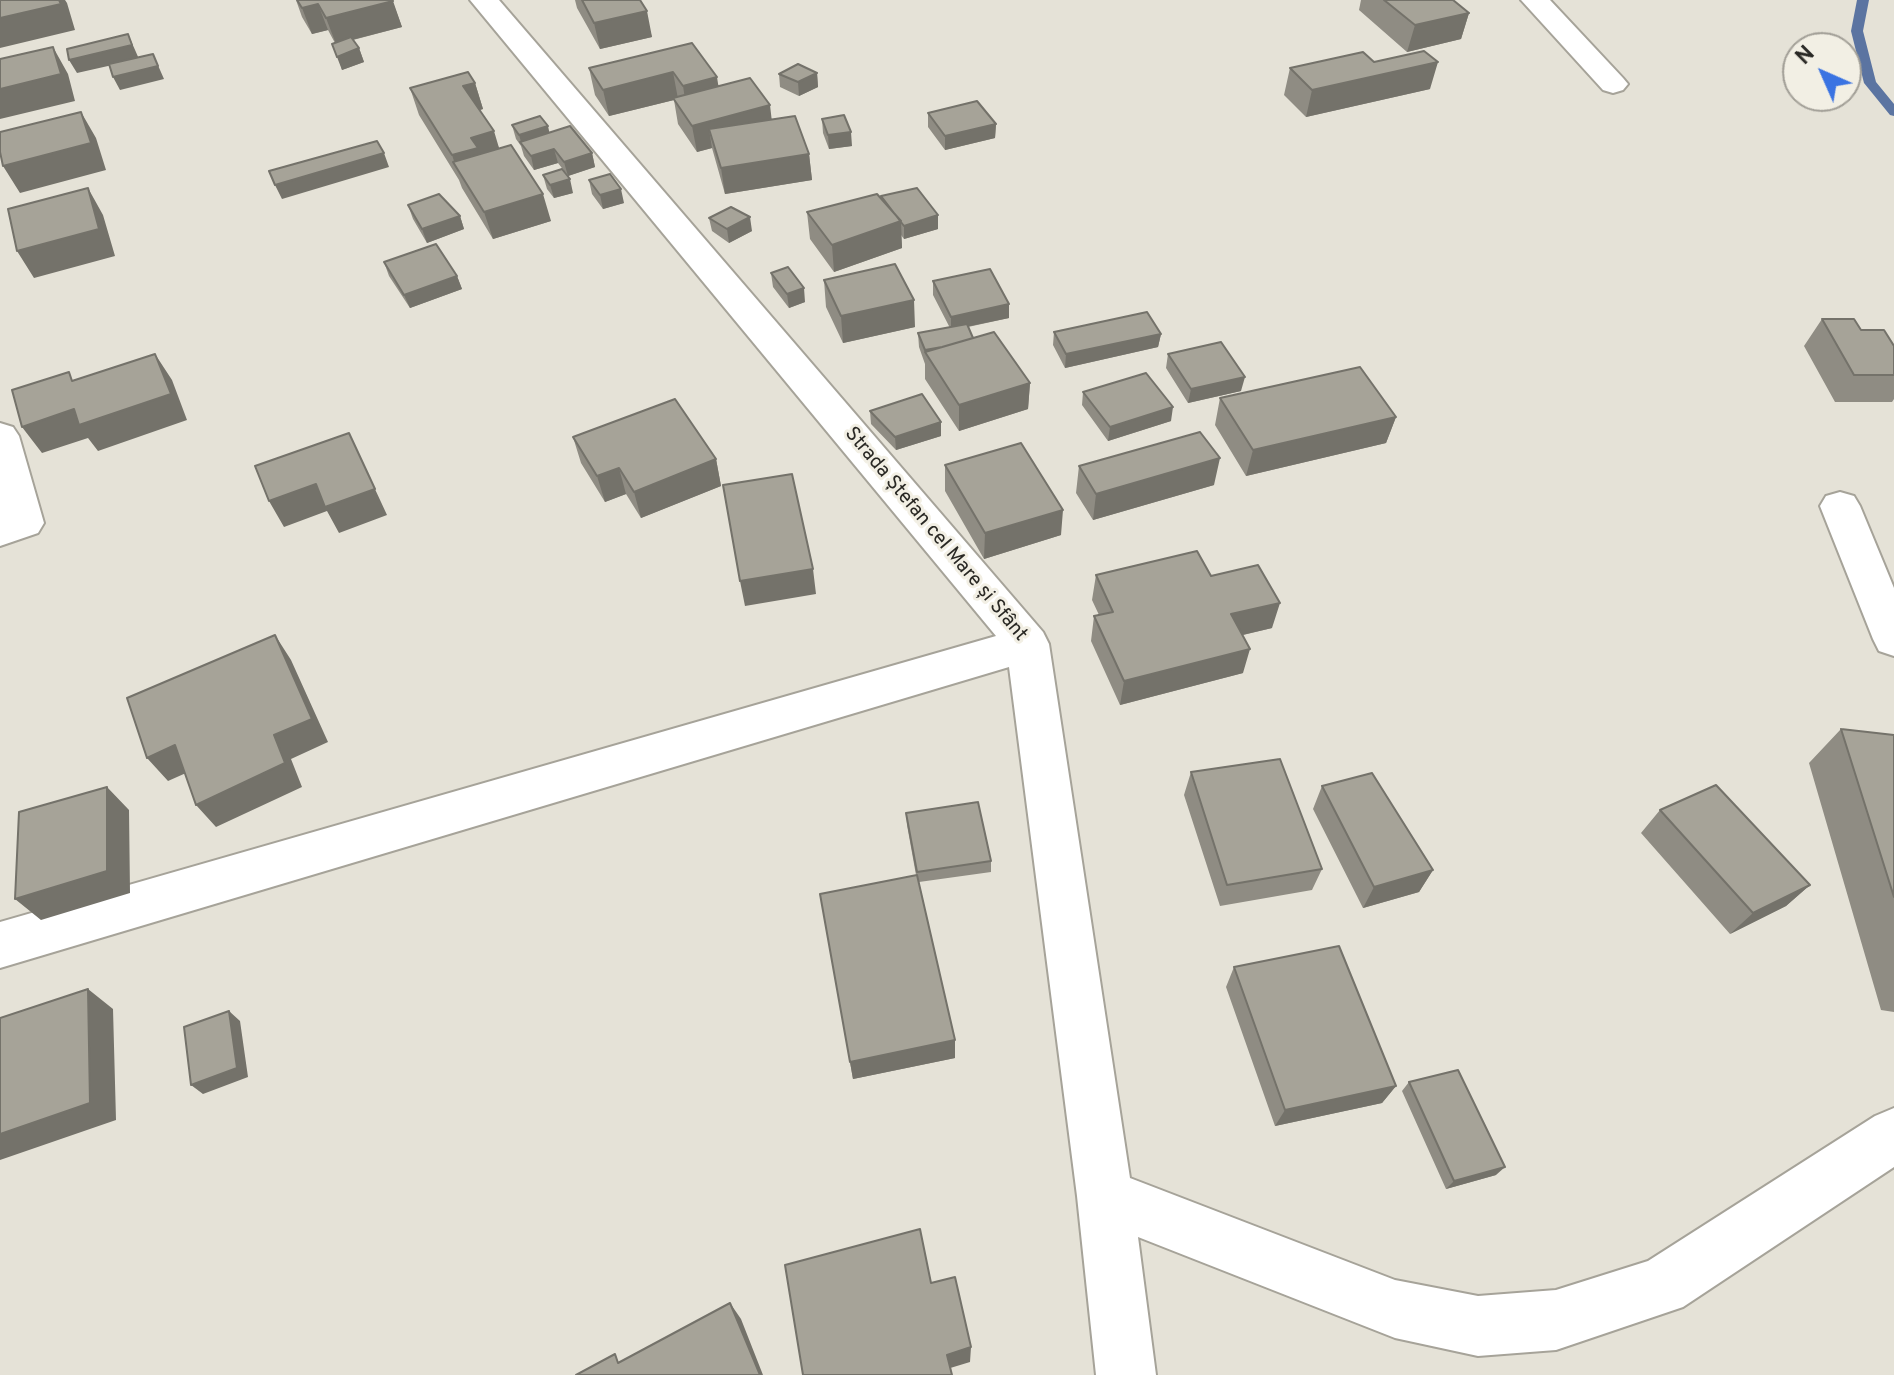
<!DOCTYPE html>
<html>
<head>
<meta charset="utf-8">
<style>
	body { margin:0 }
	#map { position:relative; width:1894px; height:1375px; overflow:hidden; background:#e5e2d7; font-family:Overpass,sans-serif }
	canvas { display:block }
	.north { position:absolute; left:1782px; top:32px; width:80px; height:80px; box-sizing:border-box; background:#f2efe4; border:2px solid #a29f97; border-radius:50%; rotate:315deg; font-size:22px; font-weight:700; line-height:32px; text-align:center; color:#292824 }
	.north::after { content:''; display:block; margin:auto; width:28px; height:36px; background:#3a73e2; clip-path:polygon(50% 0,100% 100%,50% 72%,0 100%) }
</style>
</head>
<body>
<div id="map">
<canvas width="1894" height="1375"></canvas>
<div class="north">N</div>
</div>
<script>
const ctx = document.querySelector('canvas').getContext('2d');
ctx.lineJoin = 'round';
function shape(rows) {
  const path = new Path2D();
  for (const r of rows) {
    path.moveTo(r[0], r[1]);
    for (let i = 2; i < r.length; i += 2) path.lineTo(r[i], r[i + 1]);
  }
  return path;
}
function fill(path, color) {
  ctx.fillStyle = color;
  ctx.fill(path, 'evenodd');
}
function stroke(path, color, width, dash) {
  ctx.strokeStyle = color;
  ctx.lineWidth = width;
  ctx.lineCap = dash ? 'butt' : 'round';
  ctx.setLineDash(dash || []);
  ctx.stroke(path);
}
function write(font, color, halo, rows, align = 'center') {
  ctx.font = font + ' Overpass,sans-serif';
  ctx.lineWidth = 6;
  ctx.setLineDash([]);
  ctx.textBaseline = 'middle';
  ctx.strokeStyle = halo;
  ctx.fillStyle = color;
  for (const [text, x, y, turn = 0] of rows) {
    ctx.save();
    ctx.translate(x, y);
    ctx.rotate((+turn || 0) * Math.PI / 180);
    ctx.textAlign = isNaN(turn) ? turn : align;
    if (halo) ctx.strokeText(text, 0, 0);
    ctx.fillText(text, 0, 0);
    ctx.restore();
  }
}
fill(shape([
	[1857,0,1869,0,1863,31,1876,82,1894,104,1894,116,1890,115,1864,83,1851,31,1857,0]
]), '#5b74a1');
const minor = shape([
	[470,0,499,0,1043,632,1049,644,1130,1178,1395,1280,1478,1296,1556,1290,1648,1261,1875,1116,1894,1108,1894,1167,1683,1307,1556,1350,1478,1356,1395,1338,1138,1237,1156,1375,1096,1375,1077,1196,1009,667,0,968,0,922,996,636,470,0],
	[1521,0,1550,0,1623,78,1628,84,1623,90,1613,93,1603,90,1521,0],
	[0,423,13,427,19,436,44,523,38,533,0,546,0,423],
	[1840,492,1854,496,1860,506,1894,588,1894,656,1879,651,1873,639,1820,506,1826,496,1840,492]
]);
stroke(minor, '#a6a399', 4);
fill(minor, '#fff');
fill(shape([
	[296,0,392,0,402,27,353,40,359,48,364,62,342,70,335,43,328,30,312,34,302,17],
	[575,0,640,0,652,37,600,49,577,8],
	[1361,0,1453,0,1469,13,1461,39,1407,52,1359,10],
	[692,43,719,86,772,119,809,154,812,180,725,194,712,148,697,152,678,124,674,100,609,116,595,95,589,68],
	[1374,62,1430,89,1306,117,1284,95,1290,68],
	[817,73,818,87,799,96,780,87,779,74],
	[475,83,483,109,480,110,499,148,551,221,493,239,462,188,459,180,419,115,410,88],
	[928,113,996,124,995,138,945,150,928,127],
	[822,119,852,146,829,149,823,133],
	[512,125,550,133,592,153,595,167,568,176,558,163,534,170,524,156,521,146,516,139],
	[543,175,573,193,554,198,547,189],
	[589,180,624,203,603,209,592,194],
	[881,196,938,215,938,229,904,239,901,235,902,248,834,272,810,239,807,212,881,199],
	[408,205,460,216,464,229,427,243,413,219],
	[709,218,752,231,729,243,712,231],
	[384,262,457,276,462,289,410,308,389,276],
	[771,273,805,302,789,308,773,287],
	[824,280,915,327,843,343,826,307],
	[933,281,1009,318,968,327,973,338,1030,383,1028,409,959,431,925,379,925,364,919,347,918,333,950,328,933,295],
	[1822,319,1861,330,1894,346,1894,399,1892,402,1835,402,1804,346],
	[1054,332,1161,334,1158,347,1065,368,1053,345],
	[1168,354,1241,391,1188,403,1166,368],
	[1083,392,1171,421,1108,441,1082,405],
	[1220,398,1396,417,1386,443,1246,476,1215,425],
	[870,411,941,422,941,436,896,450,871,424],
	[573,437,716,459,721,486,641,518,626,494,605,502,581,463],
	[945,465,1061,535,984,559,945,491],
	[1079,466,1214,485,1093,520,1076,493],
	[1096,575,1211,576,1272,628,1243,635,1243,673,1120,705,1091,641,1094,616,1099,615,1092,600],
	[1841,729,1894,735,1894,1012,1881,1010,1809,763],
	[1191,772,1322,869,1312,890,1220,906,1184,795],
	[1322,786,1433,870,1419,892,1363,908,1313,809],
	[1660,810,1810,885,1786,906,1730,934,1641,833],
	[906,813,991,861,991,872,919,882,955,1040,955,1058,853,1079,820,894,916,875,907,825],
	[1234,967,1396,1086,1382,1103,1275,1126,1226,987],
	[1409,1082,1496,1175,1446,1189,1402,1091]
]), '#8f8c83');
fill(shape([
	[59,0,65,0,67,3,75,30,0,48,0,18],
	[393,1,402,27,336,44,326,18],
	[318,4,328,30,312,34,302,8],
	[647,11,652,37,600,49,594,23],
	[1469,13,1461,39,1407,52,1415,25],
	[128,34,139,59,77,73,69,60],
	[53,47,68,74,75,101,0,119,0,89],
	[359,48,364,62,342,70,337,57],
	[153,54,164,79,120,90,113,77],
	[1438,62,1430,89,1306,117,1312,90],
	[673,72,678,99,609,116,603,90],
	[817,73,818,87,799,96,798,82],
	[717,77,721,103,687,112,683,86],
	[475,83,483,109,472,112,463,86],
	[770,105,773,131,709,129,712,148,697,152,692,126],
	[81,112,96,138,106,170,20,193,3,166],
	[996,124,995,138,945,150,945,136],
	[548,126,551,140,522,145,519,135],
	[494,131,502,158,455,164,452,155,471,138],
	[851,132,852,146,829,149,828,135],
	[554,149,558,163,534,170,531,156],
	[384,153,389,167,282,199,275,185],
	[592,153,595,167,568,176,564,162],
	[809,154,812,180,725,194,721,168],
	[570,179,573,193,554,198,550,185],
	[88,188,103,215,115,256,34,278,17,251],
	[621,189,624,203,603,209,600,195],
	[543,194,551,221,493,239,484,212],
	[938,215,938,229,904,239,904,226],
	[460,216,464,229,427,243,422,229],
	[750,217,752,231,729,243,727,229],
	[901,221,902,248,834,272,832,245],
	[457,276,462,289,410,308,404,295],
	[804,288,805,302,789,308,787,294],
	[914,300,915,327,843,343,841,316],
	[1009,304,1009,318,951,330,951,317],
	[1161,334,1158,347,1065,368,1066,354],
	[155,354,172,380,187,420,98,451,88,438,42,453,22,427],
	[1245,377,1241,391,1188,403,1191,389],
	[1030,383,1028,409,959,431,959,405],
	[1173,407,1171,421,1108,441,1110,427],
	[1396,417,1386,443,1246,476,1253,450],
	[941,422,941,436,896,450,895,437],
	[349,433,387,515,339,533,327,511,284,527,269,501],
	[1220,458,1214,485,1093,520,1096,494],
	[716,459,721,486,641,518,634,492],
	[619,468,626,494,605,502,597,476],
	[1063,510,1061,535,984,559,985,533],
	[813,569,816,594,745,606,740,581],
	[1280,603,1272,628,1225,639,1231,614],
	[275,635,291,660,328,742,291,759,302,787,216,827,196,805,274,735],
	[1250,649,1243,673,1120,705,1124,681],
	[175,745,195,769,168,781,147,758],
	[107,787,129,810,130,893,41,920,15,899],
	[1433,870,1419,892,1363,908,1374,887],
	[1810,885,1786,906,1730,934,1753,913],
	[88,989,113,1009,116,1120,0,1160,0,1134],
	[229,1011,240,1021,248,1077,203,1094,191,1085],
	[955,1040,955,1058,853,1079,850,1062],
	[1396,1086,1382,1103,1275,1126,1285,1110],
	[1505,1167,1496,1175,1446,1189,1454,1181],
	[730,1303,741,1319,763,1375,760,1375],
	[971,1347,970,1362,947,1369,947,1355]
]), '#74726a');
const building = shape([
	[0,0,59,0,61,4,0,18,0,0],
	[297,0,392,0,393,1,326,18,318,4,302,8,297,0],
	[582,0,640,0,647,11,594,23,582,0],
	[1384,0,1453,0,1469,13,1415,25,1384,0],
	[128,34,132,45,69,60,67,49,128,34],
	[351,37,359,48,337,57,332,44,351,37],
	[692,43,717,77,683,86,673,72,603,90,589,68,692,43],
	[53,47,61,74,0,89,0,59,53,47],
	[1424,51,1438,62,1312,90,1290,68,1363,52,1374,62,1424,51],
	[153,54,158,66,113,77,109,64,153,54],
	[798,64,817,73,798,82,779,74,798,64],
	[468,72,475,83,463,86,494,131,471,138,478,148,452,155,410,88,468,72],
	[750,78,770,105,692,126,673,98,750,78],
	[977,101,996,124,945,136,928,113,977,101],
	[81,112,91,143,3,166,0,152,0,132,81,112],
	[844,115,851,132,828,135,822,119,844,115],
	[540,116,548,126,519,135,512,125,540,116],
	[795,116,809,154,721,168,709,129,795,116],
	[570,126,592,153,564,162,554,149,531,156,520,142,570,126],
	[377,141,384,153,275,185,269,171,377,141],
	[511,145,543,194,484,212,453,162,511,145],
	[562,169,570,179,550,185,543,175,562,169],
	[610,174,621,189,600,195,589,180,610,174],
	[88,188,99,229,17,251,8,209,88,188],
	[917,188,938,215,904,226,881,196,917,188],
	[439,194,460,216,422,229,408,205,439,194],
	[877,194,901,221,832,245,807,212,877,194],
	[731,207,750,217,727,229,709,218,731,207],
	[436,244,457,276,404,295,384,262,436,244],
	[895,264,914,300,841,316,824,280,895,264],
	[788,267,804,288,787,294,771,273,788,267],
	[990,269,1009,304,951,317,933,281,990,269],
	[1147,312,1161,334,1066,354,1054,332,1147,312],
	[1822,319,1854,319,1861,330,1884,330,1894,346,1894,375,1854,375,1822,319],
	[967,324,973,338,942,347,925,350,918,333,967,324],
	[994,332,1030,383,959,405,925,352,994,332],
	[1221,342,1245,377,1191,389,1168,354,1221,342],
	[155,354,171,394,79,425,74,409,22,427,12,390,69,372,72,381,155,354],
	[1360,367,1396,417,1253,450,1220,398,1360,367],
	[1146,373,1173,407,1110,427,1083,392,1146,373],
	[922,394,941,422,895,437,870,411,922,394],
	[675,399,716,459,634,492,619,468,597,476,573,437,675,399],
	[1200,432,1220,458,1096,494,1079,466,1200,432],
	[349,433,375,489,325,507,316,484,269,501,255,466,349,433],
	[1021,443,1063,510,985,533,945,465,1021,443],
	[792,474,813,569,740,581,723,485,792,474],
	[1197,551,1211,576,1258,565,1280,603,1231,614,1250,649,1124,681,1094,616,1113,612,1096,575,1197,551],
	[275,635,312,719,274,735,285,763,196,805,175,745,147,758,127,698,275,635],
	[1841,729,1894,735,1894,897,1841,729],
	[1280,759,1322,869,1227,885,1191,772,1280,759],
	[1372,773,1433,870,1374,887,1322,786,1372,773],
	[1716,785,1810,885,1753,913,1660,810,1716,785],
	[107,787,107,871,15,899,19,812,107,787],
	[978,802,991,861,917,872,906,813,978,802],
	[917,875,955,1040,850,1062,820,894,917,875],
	[1339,946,1396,1086,1285,1110,1234,967,1339,946],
	[88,989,90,1103,0,1134,0,1018,88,989],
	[229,1011,237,1068,191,1085,184,1027,229,1011],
	[1458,1070,1505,1167,1454,1181,1409,1082,1458,1070],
	[920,1229,931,1283,955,1277,971,1347,947,1355,952,1375,803,1375,785,1265,920,1229],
	[730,1303,760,1375,576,1375,615,1354,618,1363,730,1303]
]);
fill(building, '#a6a398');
stroke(building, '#74726a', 2);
write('20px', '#292824', '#f2efe4', [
	["Strada Ștefan cel Mare și Sfânt",935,535,50]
]);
</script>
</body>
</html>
